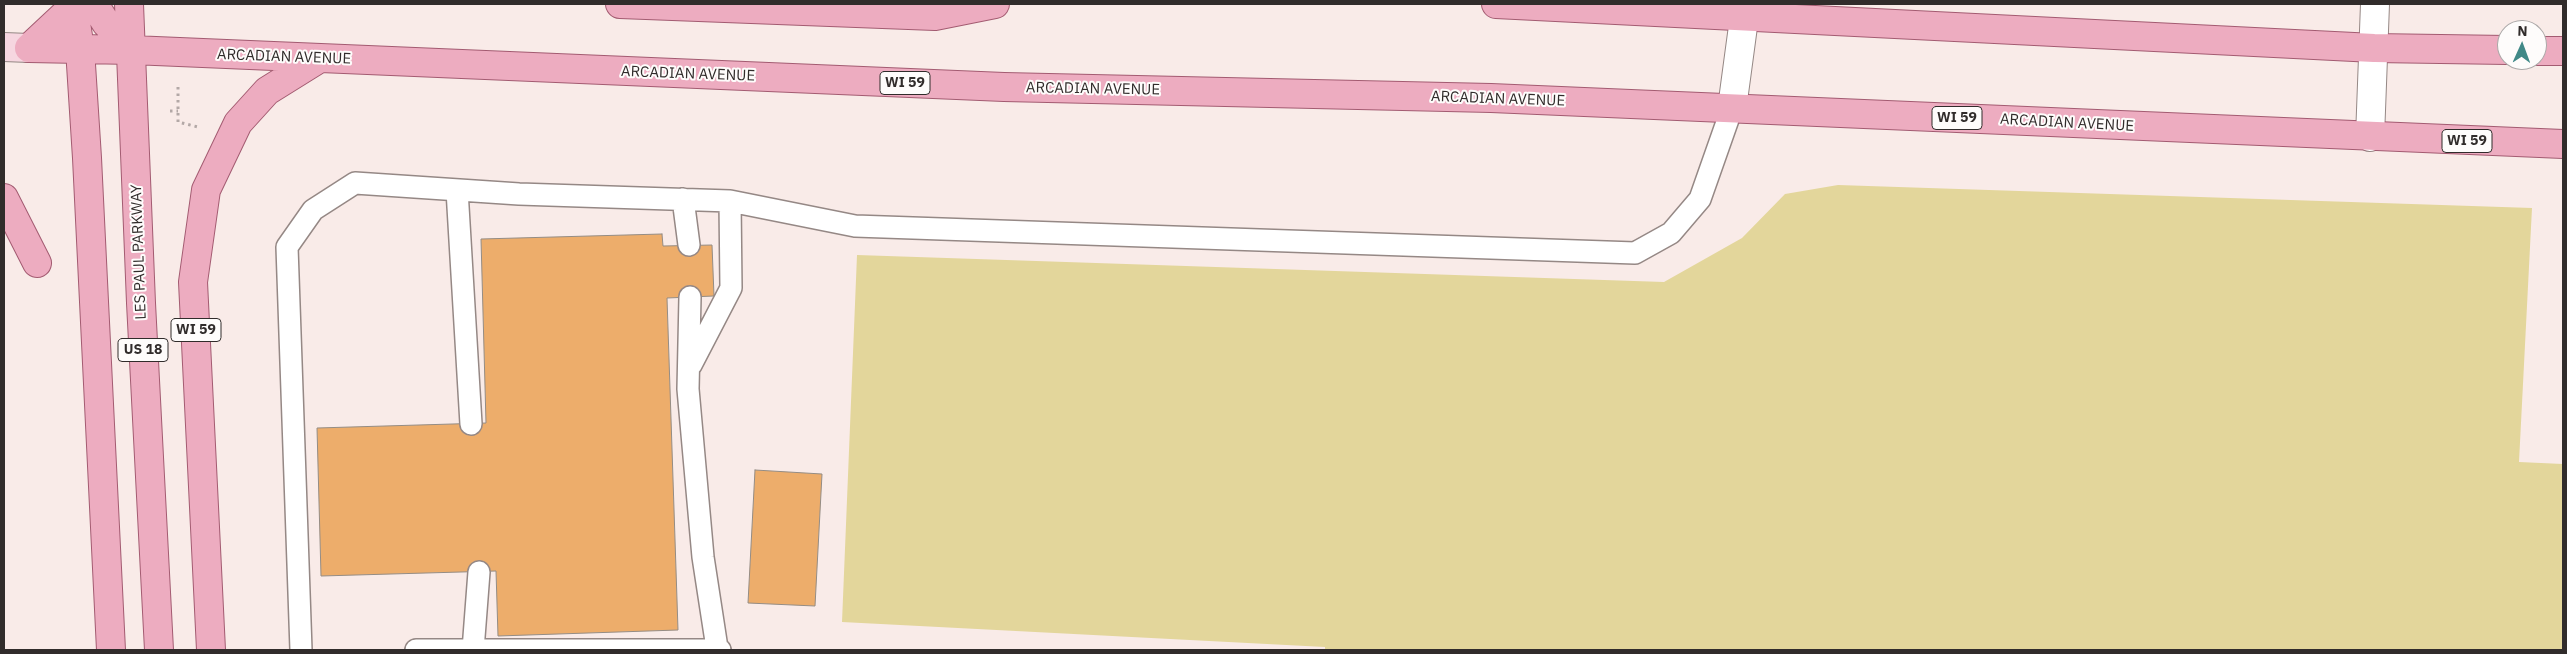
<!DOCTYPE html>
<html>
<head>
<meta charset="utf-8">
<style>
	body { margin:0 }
	#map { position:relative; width:2567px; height:654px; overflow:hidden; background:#f9ebe8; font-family:"IBM Plex Sans",sans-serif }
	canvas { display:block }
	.frame { position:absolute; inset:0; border:5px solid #312c2b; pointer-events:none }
	.north { position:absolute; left:2497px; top:20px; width:50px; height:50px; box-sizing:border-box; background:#fefcfb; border:1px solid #aca9a8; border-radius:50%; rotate:2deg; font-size:14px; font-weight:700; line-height:20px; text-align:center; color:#312c2b }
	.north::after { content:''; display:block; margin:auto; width:18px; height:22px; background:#418987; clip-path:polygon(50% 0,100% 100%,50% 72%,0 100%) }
</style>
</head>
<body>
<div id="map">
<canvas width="2567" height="654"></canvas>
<div class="frame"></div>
<div class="north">N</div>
</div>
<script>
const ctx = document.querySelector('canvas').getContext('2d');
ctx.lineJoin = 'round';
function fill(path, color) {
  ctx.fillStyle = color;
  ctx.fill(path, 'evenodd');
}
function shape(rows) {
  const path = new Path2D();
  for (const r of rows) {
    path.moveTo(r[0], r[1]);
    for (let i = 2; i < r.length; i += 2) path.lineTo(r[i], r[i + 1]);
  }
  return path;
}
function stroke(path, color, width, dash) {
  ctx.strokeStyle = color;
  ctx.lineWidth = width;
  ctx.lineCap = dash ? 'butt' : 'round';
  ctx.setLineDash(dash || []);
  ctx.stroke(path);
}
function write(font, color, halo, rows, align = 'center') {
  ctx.font = font + ' "IBM Plex Sans",sans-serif';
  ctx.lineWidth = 4;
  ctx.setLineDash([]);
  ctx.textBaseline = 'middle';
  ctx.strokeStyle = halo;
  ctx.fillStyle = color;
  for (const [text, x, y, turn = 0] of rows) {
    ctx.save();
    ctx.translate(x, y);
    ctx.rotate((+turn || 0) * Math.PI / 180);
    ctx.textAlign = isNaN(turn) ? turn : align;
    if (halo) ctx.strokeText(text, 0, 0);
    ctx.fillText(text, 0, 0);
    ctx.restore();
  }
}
fill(shape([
	[1838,185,2532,208,2519,462,2563,464,2563,650,1325,650,1325,647,842,622,857,255,1664,282,1742,238,1785,194]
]), '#e3d69b');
const building = shape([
	[662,234,663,246,712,245,714,296,667,298,678,630,498,636,496,571,321,576,317,428,486,423,481,239,662,234],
	[755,470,822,474,815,606,748,603,755,470]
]);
fill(building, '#edad6b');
stroke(building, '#948c84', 1);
const service = shape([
	[457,190,471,424],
	[683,199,689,245],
	[690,297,688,389,703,557,717,648],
	[691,365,731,288,730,201],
	[301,650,287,247,313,210,355,183,519,194,730,201,855,226,1635,253,1671,233,1700,199,1732,108],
	[416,650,720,650],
	[473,650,479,572]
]);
const minor = shape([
	[1732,108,1746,4],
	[2370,137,2375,4]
]);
const secondary = shape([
	[4,47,29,48]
]);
const primary = shape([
	[73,4,80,49,87,158,111,650],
	[94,4,106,23,132,50],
	[129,4,141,303,159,650],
	[620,4,935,16,995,4],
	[1496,4,2374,48,2507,50],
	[29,48,132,50,1004,87,1491,98,2563,144],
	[29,48,76,4],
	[2537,51,2563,51],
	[4,198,37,263],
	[211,650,193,282,206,190,238,123,267,91,320,58]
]);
stroke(service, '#958885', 24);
stroke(minor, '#958885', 30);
stroke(secondary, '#958885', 30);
stroke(primary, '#a35b71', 30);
stroke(shape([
	[178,87,178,122,198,127],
	[170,111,178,111]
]), '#b3a8a6', 3, [2.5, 4]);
stroke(service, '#fff', 21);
stroke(minor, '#fff', 28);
stroke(secondary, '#f6d6e0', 28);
stroke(primary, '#edacc0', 28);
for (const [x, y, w] of [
	[905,83,50],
	[1957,118,50],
	[2467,141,50],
	[196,330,50],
	[143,350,50]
]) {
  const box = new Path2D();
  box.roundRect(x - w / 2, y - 11.5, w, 23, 4);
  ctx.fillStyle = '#fefcfb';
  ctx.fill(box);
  stroke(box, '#312c2b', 1);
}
write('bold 14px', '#312c2b', null, [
	["WI 59",905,83],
	["WI 59",1957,118],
	["WI 59",2467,141],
	["WI 59",196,330],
	["US 18",143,350]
]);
write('15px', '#312c2b', '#fefcfb', [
	["ARCADIAN AVENUE",284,57,2],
	["ARCADIAN AVENUE",688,74,2],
	["ARCADIAN AVENUE",1093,89,1],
	["ARCADIAN AVENUE",1498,99,2],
	["ARCADIAN AVENUE",2067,123,3],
	["LES PAUL PARKWAY",139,252,-92]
]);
</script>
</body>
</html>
